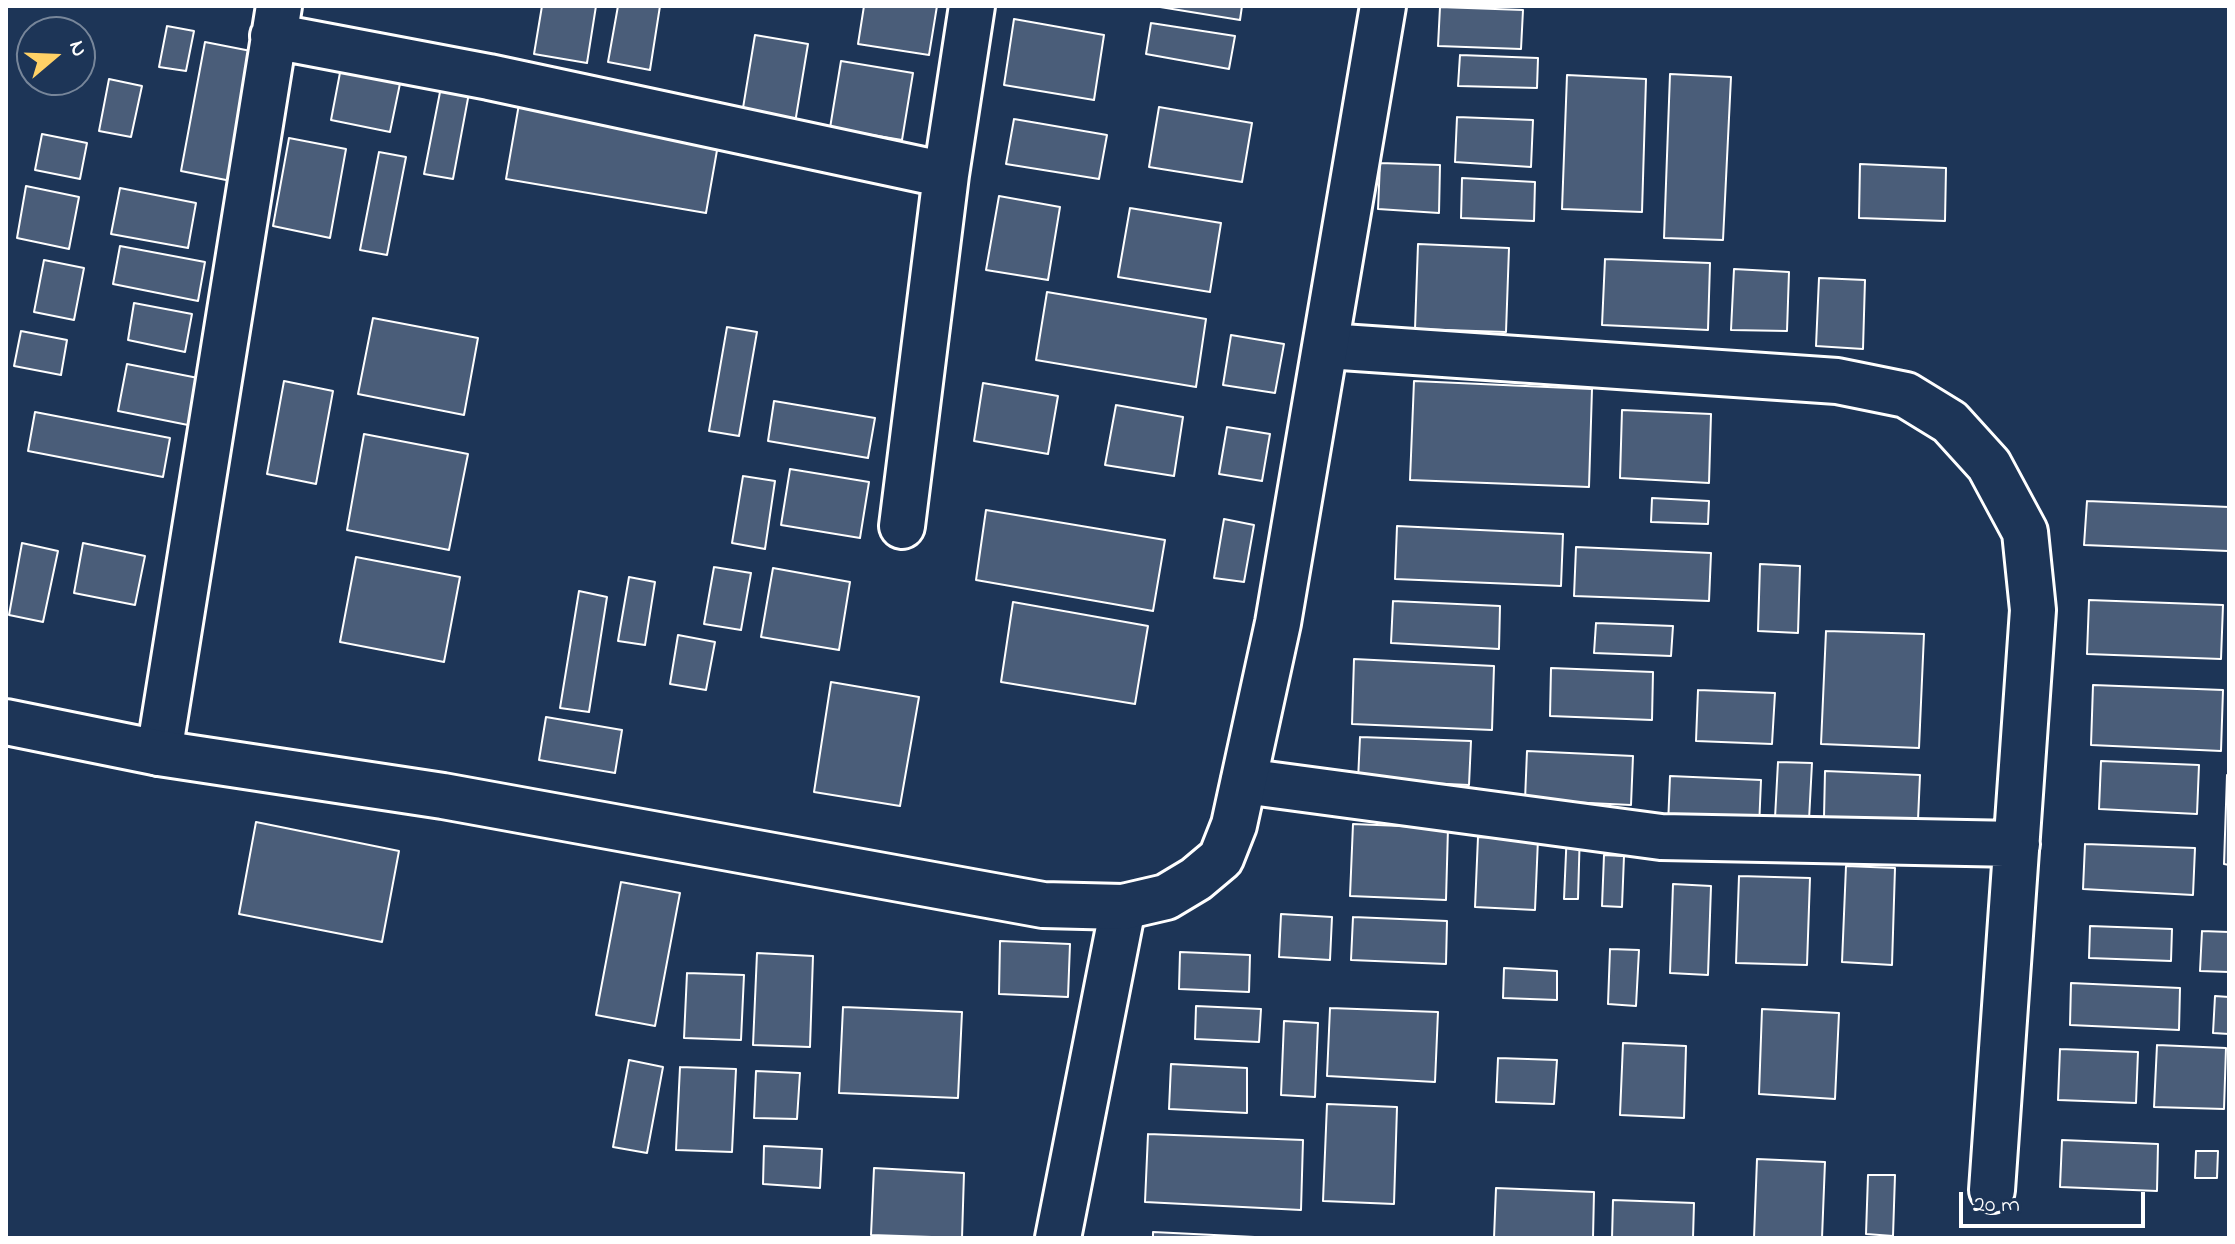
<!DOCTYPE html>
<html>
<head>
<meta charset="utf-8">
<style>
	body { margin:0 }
	#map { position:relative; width:2235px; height:1244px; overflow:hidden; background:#1d3557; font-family:"Indie Flower",sans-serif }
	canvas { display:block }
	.frame { position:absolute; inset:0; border:8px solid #fff; pointer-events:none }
	.north { position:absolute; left:16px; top:16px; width:80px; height:80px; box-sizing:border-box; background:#1d3557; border:2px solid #77869a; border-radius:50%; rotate:71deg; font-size:22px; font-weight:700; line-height:32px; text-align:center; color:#fff }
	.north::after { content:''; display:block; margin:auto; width:28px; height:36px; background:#ffd166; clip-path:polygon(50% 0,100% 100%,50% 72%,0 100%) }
	.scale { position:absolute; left:1959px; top:1192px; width:186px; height:36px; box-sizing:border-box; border:4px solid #fff; border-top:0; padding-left:10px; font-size:24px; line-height:28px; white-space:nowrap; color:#fff; -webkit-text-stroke:6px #1d3557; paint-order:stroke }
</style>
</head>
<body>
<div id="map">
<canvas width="2235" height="1244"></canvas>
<div class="frame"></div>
<div class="north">N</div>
<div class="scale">20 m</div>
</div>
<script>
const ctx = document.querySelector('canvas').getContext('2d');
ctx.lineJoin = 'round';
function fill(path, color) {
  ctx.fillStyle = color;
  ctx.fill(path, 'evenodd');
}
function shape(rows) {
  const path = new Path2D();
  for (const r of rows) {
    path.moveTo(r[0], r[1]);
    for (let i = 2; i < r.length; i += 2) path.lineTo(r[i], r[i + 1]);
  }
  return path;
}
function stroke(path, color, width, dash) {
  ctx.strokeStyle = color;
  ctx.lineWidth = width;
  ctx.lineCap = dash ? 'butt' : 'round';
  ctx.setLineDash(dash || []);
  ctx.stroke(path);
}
const building = shape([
	[542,6,596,6,587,63,534,54,542,6],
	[618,6,660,6,650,70,608,62,618,6],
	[864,6,937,6,929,55,858,44,864,6],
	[1154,6,1242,6,1240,20,1154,6],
	[1440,7,1523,10,1521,49,1438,46,1440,7],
	[1014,19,1104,35,1094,100,1004,85,1014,19],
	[1151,23,1235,36,1229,69,1146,54,1151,23],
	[167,26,194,31,186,71,159,67,167,26],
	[755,35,808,44,795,123,742,114,755,35],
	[205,42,256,52,231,181,181,171,205,42],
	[1460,55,1538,58,1537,88,1458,86,1460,55],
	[343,57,403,69,390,132,331,120,343,57],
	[841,61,913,73,902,140,830,128,841,61],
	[1670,74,1731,77,1723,240,1664,238,1670,74],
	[1567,75,1646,79,1642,212,1562,209,1567,75],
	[109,79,142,86,131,137,99,131,109,79],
	[441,87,469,93,453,179,424,174,441,87],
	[519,104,719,139,706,213,506,179,519,104],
	[1159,107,1252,123,1242,182,1149,167,1159,107],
	[1457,117,1533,120,1531,167,1455,162,1457,117],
	[1014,119,1107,135,1099,179,1006,164,1014,119],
	[42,134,87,143,80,179,35,170,42,134],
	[289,138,346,149,330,238,273,226,289,138],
	[379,152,406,157,387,255,360,250,379,152],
	[1380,163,1440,165,1439,213,1378,209,1380,163],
	[1860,164,1946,168,1945,221,1859,218,1860,164],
	[1462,178,1535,182,1534,221,1461,218,1462,178],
	[26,186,79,197,69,249,17,238,26,186],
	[120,188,196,203,188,248,111,234,120,188],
	[999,196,1060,207,1048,280,986,270,999,196],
	[1130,208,1221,223,1210,292,1118,277,1130,208],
	[1418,244,1509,248,1506,332,1415,329,1418,244],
	[120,246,205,262,198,301,113,284,120,246],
	[1605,259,1710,263,1708,330,1602,325,1605,259],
	[44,260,84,268,74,320,34,312,44,260],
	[1734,269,1789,272,1787,331,1731,330,1734,269],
	[1819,278,1865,280,1863,349,1816,346,1819,278],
	[1047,292,1206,319,1196,387,1036,360,1047,292],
	[134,303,192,314,185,352,128,340,134,303],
	[373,318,478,338,464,415,358,394,373,318],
	[727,327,757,332,739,436,709,431,727,327],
	[21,331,67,340,61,375,14,366,21,331],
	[1231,335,1284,344,1275,393,1223,385,1231,335],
	[127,364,198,378,188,425,118,411,127,364],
	[284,381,333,391,316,484,267,474,284,381],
	[1414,381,1592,389,1589,487,1410,480,1414,381],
	[983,383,1058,396,1048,454,974,441,983,383],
	[774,401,875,418,868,458,768,441,774,401],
	[1116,405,1183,417,1174,476,1105,465,1116,405],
	[1622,410,1711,414,1709,483,1620,478,1622,410],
	[35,412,170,438,163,477,28,451,35,412],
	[1227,427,1270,434,1262,481,1219,474,1227,427],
	[364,434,468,454,449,550,347,530,364,434],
	[790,469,869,482,860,538,781,525,790,469],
	[743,476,775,481,765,549,732,543,743,476],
	[1652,498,1709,501,1708,524,1651,522,1652,498],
	[2087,501,2229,507,2228,551,2084,545,2087,501],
	[986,510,1165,540,1153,611,976,580,986,510],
	[1224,519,1254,525,1244,582,1214,578,1224,519],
	[1397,526,1563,534,1561,586,1395,579,1397,526],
	[22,543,58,551,43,622,9,615,22,543],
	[83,543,145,556,135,605,74,593,83,543],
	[1576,547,1711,553,1709,601,1574,596,1576,547],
	[356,557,460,577,444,662,340,642,356,557],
	[1760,564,1800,566,1798,633,1758,631,1760,564],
	[714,567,751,573,741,630,704,624,714,567],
	[773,568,850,582,839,650,761,637,773,568],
	[629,577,655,582,645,645,618,641,629,577],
	[579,591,607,597,589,712,560,708,579,591],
	[2089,600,2223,605,2221,659,2087,654,2089,600],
	[1393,601,1500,606,1499,649,1391,643,1393,601],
	[1013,602,1148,626,1135,704,1001,682,1013,602],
	[1596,623,1673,626,1671,656,1594,653,1596,623],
	[1826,631,1924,634,1919,748,1821,744,1826,631],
	[678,635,715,642,706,690,670,684,678,635],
	[1354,659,1494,666,1492,730,1352,724,1354,659],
	[1551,668,1653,672,1652,720,1550,716,1551,668],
	[831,682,919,697,900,806,814,792,831,682],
	[2093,685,2223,690,2221,751,2091,745,2093,685],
	[1698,690,1775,693,1772,744,1696,741,1698,690],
	[546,717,622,730,615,773,539,760,546,717],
	[1360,737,1471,741,1469,785,1358,780,1360,737],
	[1527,751,1633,756,1631,805,1525,800,1527,751],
	[2101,761,2199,765,2197,814,2099,809,2101,761],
	[1778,762,1812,763,1809,820,1775,818,1778,762],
	[1825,771,1920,775,1918,820,1824,817,1825,771],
	[2227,775,2229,775,2229,865,2224,864,2227,775],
	[1670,776,1761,780,1759,828,1668,825,1670,776],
	[256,822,399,851,382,942,239,914,256,822],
	[1353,824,1448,828,1446,900,1350,896,1353,824],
	[1567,830,1580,830,1578,899,1564,899,1567,830],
	[1478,837,1538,839,1535,910,1475,907,1478,837],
	[2085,844,2195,848,2193,895,2083,889,2085,844],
	[1604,855,1624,856,1622,907,1602,906,1604,855],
	[1846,866,1895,868,1892,965,1842,962,1846,866],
	[1739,876,1810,878,1807,965,1736,963,1739,876],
	[621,882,680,893,655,1026,596,1015,621,882],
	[1673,884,1711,886,1708,975,1670,973,1673,884],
	[1281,914,1332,917,1330,960,1279,957,1281,914],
	[1353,917,1447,921,1446,964,1351,960,1353,917],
	[2090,926,2172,929,2171,961,2089,958,2090,926],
	[2202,931,2229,932,2229,972,2200,971,2202,931],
	[1000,941,1070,944,1068,997,999,994,1000,941],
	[1610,949,1639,950,1636,1006,1608,1004,1610,949],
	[1180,952,1250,955,1249,992,1179,989,1180,952],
	[757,953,813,956,810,1047,753,1045,757,953],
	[1504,968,1557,971,1557,1000,1503,998,1504,968],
	[687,973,744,975,741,1040,684,1038,687,973],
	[2071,983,2180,988,2179,1030,2070,1025,2071,983],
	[2215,996,2229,997,2229,1034,2213,1033,2215,996],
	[1196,1006,1261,1009,1259,1042,1195,1039,1196,1006],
	[843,1007,962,1012,958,1098,839,1093,843,1007],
	[1330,1008,1438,1012,1435,1082,1327,1076,1330,1008],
	[1762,1009,1839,1013,1835,1099,1759,1094,1762,1009],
	[1284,1021,1318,1023,1315,1097,1281,1095,1284,1021],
	[1623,1043,1686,1046,1684,1118,1620,1115,1623,1043],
	[2157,1045,2226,1048,2224,1109,2154,1107,2157,1045],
	[2060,1049,2138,1052,2136,1103,2058,1100,2060,1049],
	[1498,1058,1557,1060,1554,1104,1496,1102,1498,1058],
	[629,1060,663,1067,647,1153,613,1147,629,1060],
	[1171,1064,1247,1068,1247,1113,1169,1109,1171,1064],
	[680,1067,736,1069,732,1152,676,1150,680,1067],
	[756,1071,800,1073,797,1119,754,1118,756,1071],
	[1327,1104,1397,1107,1394,1204,1323,1201,1327,1104],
	[1148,1134,1303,1140,1301,1210,1145,1202,1148,1134],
	[2062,1140,2158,1144,2157,1191,2060,1187,2062,1140],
	[764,1146,822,1149,820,1188,763,1184,764,1146],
	[2196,1151,2218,1151,2217,1178,2195,1178,2196,1151],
	[1757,1159,1825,1162,1822,1238,1754,1238,1757,1159],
	[874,1168,964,1173,962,1238,871,1235,874,1168],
	[1868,1175,1895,1175,1893,1236,1866,1234,1868,1175],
	[1496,1188,1594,1192,1593,1238,1494,1238,1496,1188],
	[1613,1200,1694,1203,1693,1238,1612,1238,1613,1200],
	[1153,1232,1275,1238,1153,1238,1153,1232]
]);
fill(building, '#4a5d79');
stroke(building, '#fff', 2);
const street = shape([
	[273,36,489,77,946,175],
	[1327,346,1837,381,1906,395,1950,422,1989,465,2025,532,2033,610,1992,1190],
	[902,526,946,175,972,6],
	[159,753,279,6],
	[1244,781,1661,837,2017,844],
	[1058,1238,1123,907]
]);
const secondary = shape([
	[6,722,159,753,443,796,1043,905,1123,907,1166,897,1196,879,1221,858,1234,825,1278,623,1383,6]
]);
stroke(street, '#fff', 50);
stroke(secondary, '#fff', 50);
stroke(street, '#1d3557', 44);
stroke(secondary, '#1d3557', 44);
</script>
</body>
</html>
